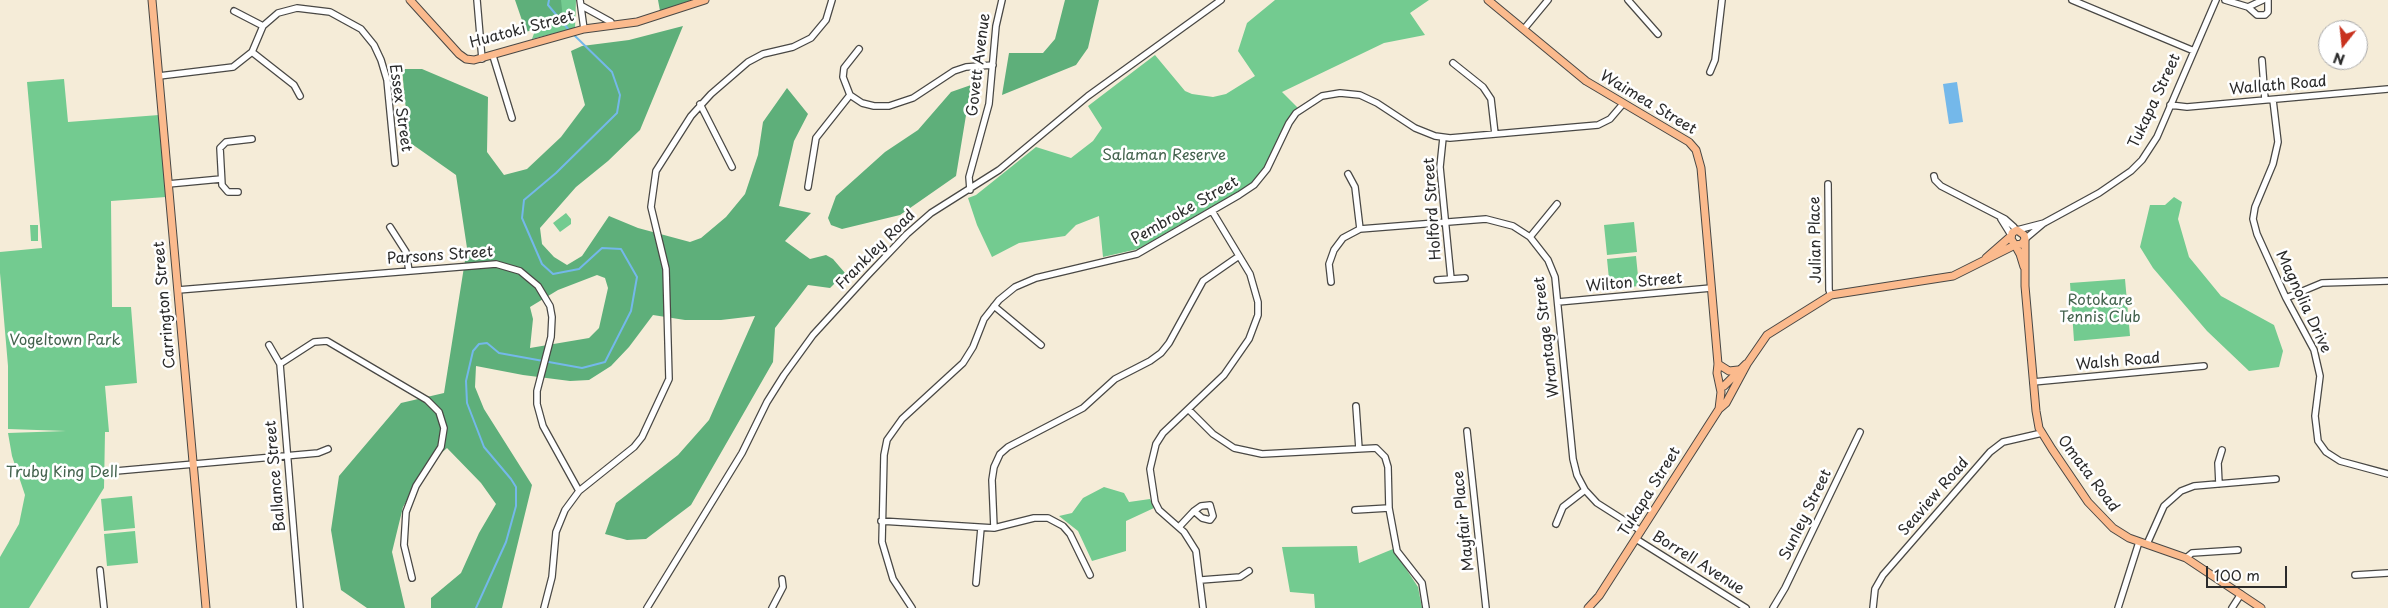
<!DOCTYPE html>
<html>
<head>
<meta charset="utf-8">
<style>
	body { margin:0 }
	#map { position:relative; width:2388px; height:608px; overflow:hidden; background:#f5ecd8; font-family:"Playpen Sans",sans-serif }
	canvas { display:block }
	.north { position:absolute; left:2318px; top:20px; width:50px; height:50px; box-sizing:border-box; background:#fff; border:1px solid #aaa; border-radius:50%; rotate:196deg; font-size:14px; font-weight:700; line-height:20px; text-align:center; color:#2b2b2b }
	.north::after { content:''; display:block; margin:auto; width:18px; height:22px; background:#c8321e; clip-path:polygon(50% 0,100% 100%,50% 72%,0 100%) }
	.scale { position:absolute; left:2206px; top:566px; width:81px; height:22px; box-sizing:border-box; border:2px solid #2b2b2b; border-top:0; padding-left:6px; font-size:15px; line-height:18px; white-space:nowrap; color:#2b2b2b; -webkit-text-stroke:4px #fff; paint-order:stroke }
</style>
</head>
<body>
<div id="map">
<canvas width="2388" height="608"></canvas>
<div class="north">N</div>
<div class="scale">100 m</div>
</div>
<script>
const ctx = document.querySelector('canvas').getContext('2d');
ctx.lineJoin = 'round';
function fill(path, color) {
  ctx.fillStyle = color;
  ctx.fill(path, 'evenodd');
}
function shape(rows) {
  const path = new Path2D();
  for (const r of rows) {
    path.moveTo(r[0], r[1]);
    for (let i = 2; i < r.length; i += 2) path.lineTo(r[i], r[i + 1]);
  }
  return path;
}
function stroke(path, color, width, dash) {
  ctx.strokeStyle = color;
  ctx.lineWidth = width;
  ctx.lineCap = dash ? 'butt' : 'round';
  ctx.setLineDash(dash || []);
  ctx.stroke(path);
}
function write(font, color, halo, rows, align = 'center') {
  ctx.font = font + ' "Playpen Sans",sans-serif';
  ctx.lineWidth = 5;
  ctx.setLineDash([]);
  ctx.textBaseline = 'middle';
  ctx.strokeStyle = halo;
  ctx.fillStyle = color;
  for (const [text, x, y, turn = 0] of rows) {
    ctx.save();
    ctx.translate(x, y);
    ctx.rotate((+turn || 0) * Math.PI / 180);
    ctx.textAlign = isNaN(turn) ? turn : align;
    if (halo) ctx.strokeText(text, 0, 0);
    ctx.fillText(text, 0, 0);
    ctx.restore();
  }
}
fill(shape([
	[535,0,576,0,575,28,532,39,540,17],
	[1275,0,1429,0,1410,13,1425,35,1384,43,1282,92,1298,108,1265,168,1251,184,1138,249,1103,257,1099,216,1076,225,1065,236,1019,243,992,257,977,225,968,198,976,195,1036,147,1071,158,1093,141,1102,128,1088,106,1155,55,1185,91,1192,94,1213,97,1226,94,1255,76,1238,51,1247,23],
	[64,79,68,122,159,115,166,197,111,201,112,307,131,307,137,383,105,386,109,432,105,432,104,488,29,608,0,608,0,557,19,524,25,495,12,456,8,433,66,431,8,429,8,366,0,273,0,252,42,248,27,82],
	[2174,197,2182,202,2178,219,2189,257,2221,296,2274,325,2283,351,2279,367,2249,371,2207,331,2153,268,2140,247,2150,205,2165,205],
	[566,213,571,219,571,224,560,232,553,223],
	[1634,222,1637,252,1607,255,1604,225],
	[30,225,38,225,38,241,31,241],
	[1636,256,1639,286,1610,289,1607,259],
	[2125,279,2130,336,2074,341,2070,283],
	[1104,487,1124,493,1129,502,1150,499,1154,508,1126,521,1126,551,1092,561,1078,531,1059,516,1072,513,1083,498],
	[132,496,135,528,104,531,101,499],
	[135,531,138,563,107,566,104,534],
	[1357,546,1359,563,1393,549,1418,587,1422,608,1315,608,1314,594,1290,592,1282,547]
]), '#73cb90');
fill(shape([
	[515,0,561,0,563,19,526,32],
	[658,0,692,0,660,11],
	[1065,0,1099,0,1088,48,1076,65,1002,95,1009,53,1043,53,1055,39],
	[683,26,640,130,608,161,576,187,540,228,542,244,554,257,567,265,582,256,609,216,638,228,690,242,701,238,726,217,745,194,758,155,763,122,787,88,808,114,794,141,779,206,811,213,785,241,810,259,826,255,833,259,845,273,830,288,808,285,775,328,773,362,691,505,646,539,627,540,605,534,616,503,678,455,709,420,755,316,721,320,685,320,653,315,629,347,611,366,589,380,570,381,523,375,476,366,475,387,484,409,532,485,502,608,431,608,431,598,461,573,479,533,496,504,481,483,447,448,428,465,403,507,392,552,405,608,367,608,341,590,331,530,339,476,401,403,444,393,467,248,456,175,409,142,402,69,422,69,488,97,487,152,504,175,527,169,561,137,585,105,571,51,582,46,629,40],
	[597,275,605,278,608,288,599,328,589,338,530,348,533,319,530,307,558,290],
	[971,85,956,176,900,215,842,229,831,225,828,218,836,196,885,152,918,130,951,92]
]), '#5eaf7a');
fill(shape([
	[1957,82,1963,122,1949,124,1943,84]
]), '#74b8ea');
stroke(shape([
	[549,0,548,5,569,30],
	[476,608,506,542,516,506,516,487,511,479,484,447,467,403,466,381,473,351,479,344,487,343,499,353,582,368,605,362,631,311,637,277,621,249,602,248,579,269,553,274,542,264,522,218,524,200,556,173,617,113,620,95,612,72,574,35]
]), '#74b8ea', 2);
const minor = shape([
	[477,0,482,59],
	[580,0,584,29],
	[1628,0,1658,34],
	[2072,0,2194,51],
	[2225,0,2248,7,2263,0],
	[582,6,611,22,612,25],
	[2248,7,2257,15,2265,15,2268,12,2268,0],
	[234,11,263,26],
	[1524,29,1548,0],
	[859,49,844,68,843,77,850,95,862,103,874,106,889,106,913,98,954,71,966,67,993,65],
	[252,52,294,85,300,96],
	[493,56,512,118],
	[2262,60,2265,100],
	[1453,63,1483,87,1491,99,1495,134],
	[1710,72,1715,60,1722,0],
	[159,76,233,67,252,52,263,26,278,13,297,8,330,12,361,29,374,45,381,60,387,80,395,163],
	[2273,100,2278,142,2273,164,2255,207,2253,219,2257,234,2286,298,2314,350,2320,376,2315,416,2318,441,2326,452,2340,461,2388,474],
	[700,104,732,167],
	[2170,105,2187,107,2388,89],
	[1443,138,1440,167,1451,279],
	[1348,174,1355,187,1360,229],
	[1934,176,1935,180,1941,186,2005,219,2014,227,2015,231],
	[168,184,221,179],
	[1828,184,1829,290,1831,295],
	[808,187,816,138,850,95],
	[970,190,969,177,989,104,996,26,1002,0],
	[238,192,228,192,222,185,220,148,226,142,252,139],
	[2001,219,2011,235],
	[390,227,406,252,409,271],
	[2017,230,2044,223],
	[1530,237,1557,204],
	[2025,239,2044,223,2099,193,2131,171,2142,160,2157,137,2216,0],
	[1437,280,1465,278],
	[1331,282,1329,264,1334,250,1343,238,1360,229,1486,219,1513,226,1530,237,1548,260,1555,277,1573,459,1577,475,1585,490,1597,503,1641,531],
	[178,290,496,264,520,271,538,286,550,306,552,317,551,337,537,391,537,404,543,426,579,491],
	[2286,298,2322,283,2388,281],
	[1558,302,1711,288],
	[994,306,1041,345],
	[269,345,280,364,300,608],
	[280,364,314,342,327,341,427,400,439,412,444,428,441,447,416,486,406,512,404,545,412,578],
	[2033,382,2204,366],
	[1356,406,1359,449],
	[1189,410,1213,434,1234,448,1262,454,1376,448,1385,457,1388,467,1389,508,1397,551,1422,583,1426,608],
	[1467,431,1486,608],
	[116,471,318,453,328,449],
	[2219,484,2218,463,2222,450],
	[1355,510,1389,508],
	[881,521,994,528,1034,518,1048,518,1063,526,1070,534,1090,575],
	[1556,524,1563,507,1585,490],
	[1179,527,1194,511,1201,506,1210,505,1213,516,1210,520,1202,518,1194,511],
	[994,528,992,480,994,467,1000,454,1008,447,1083,408,1115,379,1150,361,1161,353,1169,343,1203,281,1239,256],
	[1636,539,1746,608],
	[2147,544,2164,506,2181,491,2194,486,2276,479],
	[2186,558,2192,553,2238,550],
	[100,570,104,608],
	[2355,575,2388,573],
	[1201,580,1240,577,1249,571],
	[976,583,981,528],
	[544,608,552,577,556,532,565,510,579,491,634,447,642,437,669,379,666,269,651,207,656,171,691,116,711,94,748,62,763,54,793,47,811,38,826,20,832,0],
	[647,608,742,453,767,402,784,375,813,335,868,275,907,234,931,213,999,170,1088,96,1221,0],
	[772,608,783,587,782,579],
	[912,608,893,579,882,542,884,455,887,440,902,419,963,363,973,347,984,319,999,300,1015,287,1036,278,1137,254,1239,195,1254,185,1267,169,1289,123,1296,113,1322,96,1340,93,1360,95,1377,103,1415,128,1435,136,1450,138,1598,125,1610,119,1622,105],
	[1203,608,1196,551,1184,532,1159,510,1155,502,1150,469,1156,444,1163,433,1224,375,1249,339,1258,315,1258,302,1250,274,1212,211],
	[1773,608,1785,588,1860,432],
	[1873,608,1875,589,1883,575,1990,452,2003,442,2042,433],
	[2118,608,2139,542],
	[2232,608,2241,594]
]);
const major = shape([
	[152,0,206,608],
	[410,0,459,54,466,59,474,60,584,29,637,22,705,0],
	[1488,0,1586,81,1689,142,1696,150,1701,168,1718,364,1717,373,1721,392,1719,409],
	[2025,240,2025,286,2036,411,2039,428,2052,449,2088,502,2113,528,2129,538,2186,558,2261,608],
	[1986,258,2010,237],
	[1718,364,1729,371,1738,370],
	[1724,386,1746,364],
	[1588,608,1599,596,1719,409,1726,403,1747,364,1767,335,1831,295,1953,276,2015,245,2022,244,2025,239,2024,235,2017,230,2012,233,2011,239,2015,245,2020,254,2024,267]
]);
stroke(minor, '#494845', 8);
stroke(major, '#494845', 9);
stroke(minor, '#fff', 5.5);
stroke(major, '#fbba8d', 7);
write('15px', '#2b2b2b', '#fff', [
	["Huatoki Street",522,30,-15],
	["Govett Avenue",979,65,-83],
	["Wallath Road",2278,86,-5],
	["Tukapa Street",2155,101,-65],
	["Waimea Street",1648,103,31],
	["Essex Street",400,108,82],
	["Holford Street",1433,209,-94],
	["Pembroke Street",1185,211,-30],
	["Julian Place",1816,240,-91],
	["Frankley Road",876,250,-45],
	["Parsons Street",440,256,-4],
	["Wilton Street",1634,283,-5],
	["Magnolia Drive",2303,302,65],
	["Carrington Street",165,305,-95],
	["Wrantage Street",1547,337,-97],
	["Walsh Road",2118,362,-5],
	["Omata Road",2088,474,53],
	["Ballance Street",276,476,-95],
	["Tukapa Street",1650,492,-58],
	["Seaview Road",1934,497,-49],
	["Sunley Street",1806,515,-64],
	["Mayfair Place",1464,521,-96],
	["Borrell Avenue",1698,563,32]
]);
write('15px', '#44634e', '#fff', [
	["Salaman Reserve",1164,156],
	["Rotokare",2100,301],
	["Tennis Club",2100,318],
	["Vogeltown Park",65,341],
	["Truby King Dell",62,473]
]);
</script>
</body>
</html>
